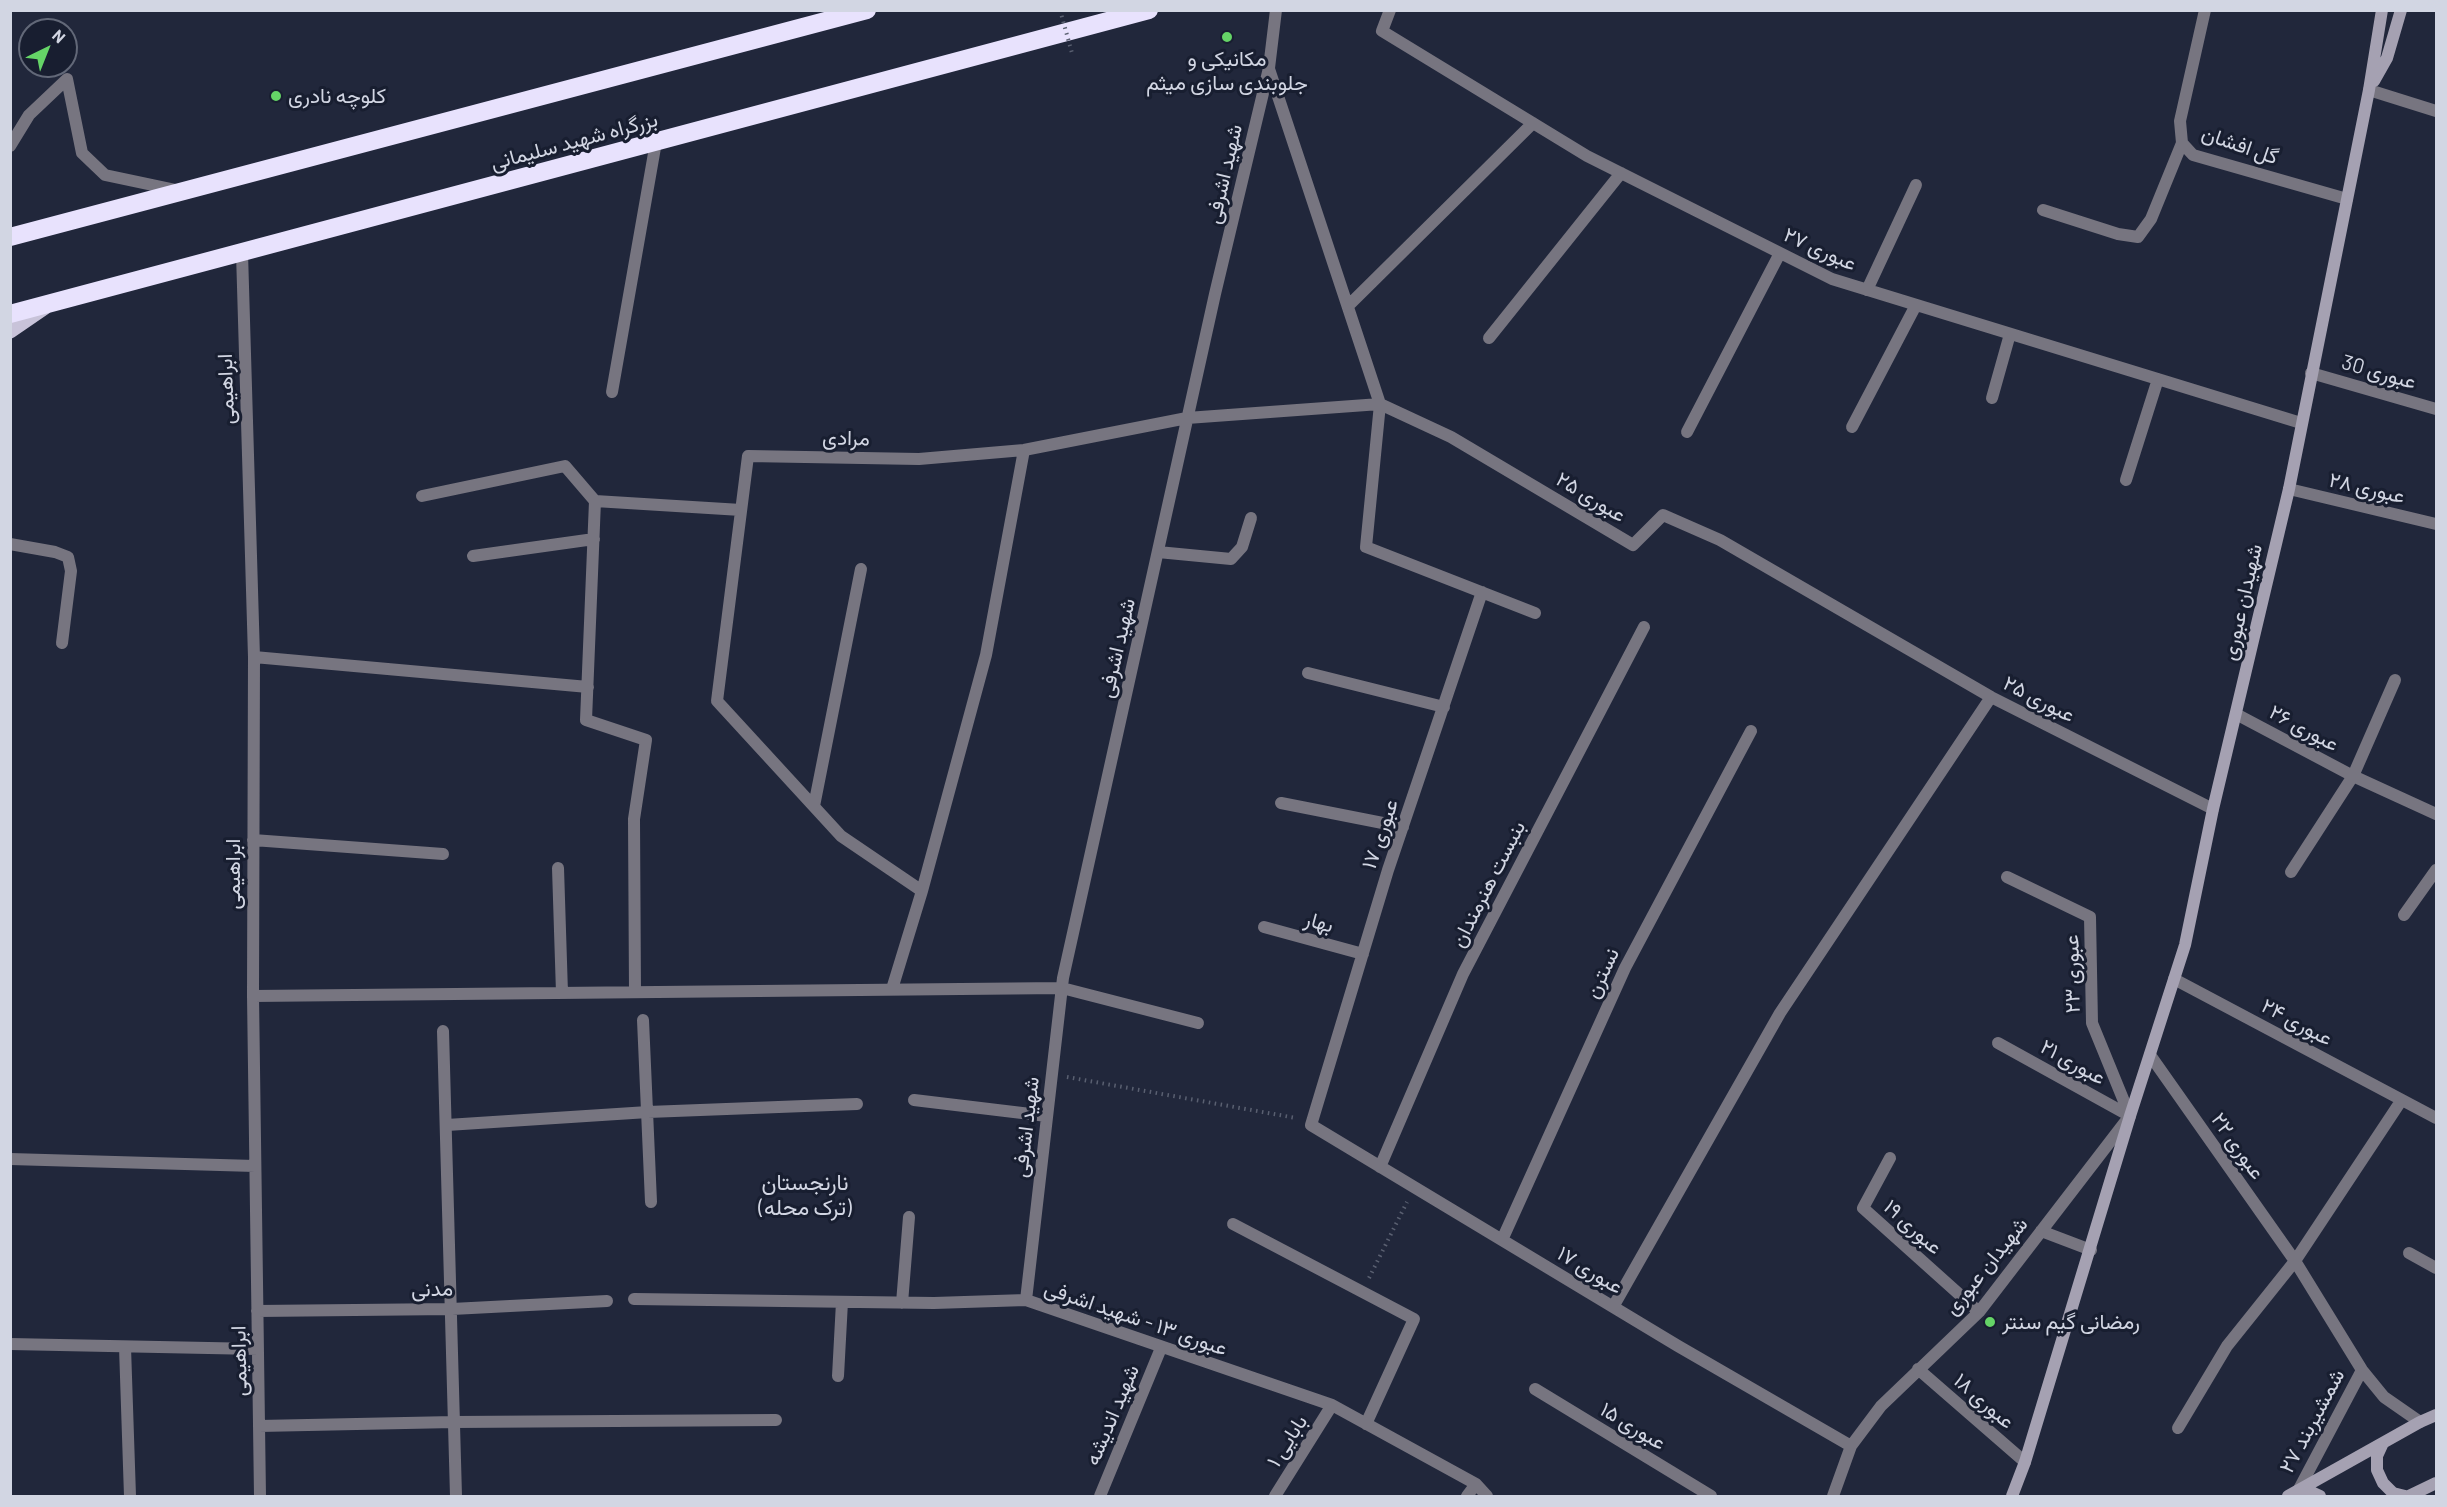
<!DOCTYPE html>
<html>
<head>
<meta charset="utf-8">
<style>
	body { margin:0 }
	#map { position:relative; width:2447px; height:1507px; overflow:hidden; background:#21273b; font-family:Barlow,sans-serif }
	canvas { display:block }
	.frame { position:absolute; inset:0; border:12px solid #d2d6e3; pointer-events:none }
	.north { position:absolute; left:18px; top:18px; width:60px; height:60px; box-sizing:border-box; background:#181e30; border:2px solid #626878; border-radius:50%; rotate:43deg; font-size:16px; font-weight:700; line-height:24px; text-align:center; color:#d2d6e3 }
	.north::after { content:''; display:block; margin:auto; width:21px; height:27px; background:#65d467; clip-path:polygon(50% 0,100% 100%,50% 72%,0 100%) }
</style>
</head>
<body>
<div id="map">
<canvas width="2447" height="1507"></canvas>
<div class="frame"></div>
<div class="north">N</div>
</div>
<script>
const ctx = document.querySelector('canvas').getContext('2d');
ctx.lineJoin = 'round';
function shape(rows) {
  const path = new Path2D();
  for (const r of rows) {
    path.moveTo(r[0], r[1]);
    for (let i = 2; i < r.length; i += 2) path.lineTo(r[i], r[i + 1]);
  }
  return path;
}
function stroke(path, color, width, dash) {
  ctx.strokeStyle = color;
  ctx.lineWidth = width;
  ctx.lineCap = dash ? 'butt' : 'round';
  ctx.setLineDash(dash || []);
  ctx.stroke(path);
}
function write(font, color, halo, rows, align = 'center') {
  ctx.font = font + ' Barlow,Vazirmatn,sans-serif';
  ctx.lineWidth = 6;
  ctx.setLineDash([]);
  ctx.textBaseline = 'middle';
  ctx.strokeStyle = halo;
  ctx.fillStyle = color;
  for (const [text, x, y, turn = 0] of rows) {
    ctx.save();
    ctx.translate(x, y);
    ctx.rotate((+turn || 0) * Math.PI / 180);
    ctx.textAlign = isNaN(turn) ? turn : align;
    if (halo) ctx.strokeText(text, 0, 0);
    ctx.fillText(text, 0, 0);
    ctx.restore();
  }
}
stroke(shape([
	[1067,1077,1296,1118],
	[1369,1278,1407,1202]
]), '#5a6071', 4, [1.5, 4.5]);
stroke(shape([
	[10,146,29,115,67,79,82,153,105,175,176,190],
	[10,544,55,552,68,557,71,571,62,643]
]), '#777580', 12);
stroke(shape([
	[1390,10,1382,31,1587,156,1832,279,2301,423],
	[2205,10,2180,121,2182,143,2193,155,2347,199],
	[1269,69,1380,404,1451,437,1633,545,1663,515,1720,540,1991,697,2213,809],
	[2369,90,2436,111],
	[2043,210,2118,234,2138,237,2151,219,2182,143],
	[242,253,254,657,253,996,260,1496],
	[1867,290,1916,185],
	[1348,306,1533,123],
	[1489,338,1621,173],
	[2311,373,2436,409],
	[612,392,656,142],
	[1992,398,2010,334],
	[1852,427,1916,305],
	[1687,432,1780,253],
	[2126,480,2158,379],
	[2289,489,2436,524],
	[422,496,565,466,595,501,586,720,646,740,634,819,635,992],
	[595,501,741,510],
	[1158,552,1231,559,1242,547,1251,518],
	[473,556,594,539],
	[1482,592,1388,870,1311,1125,1678,1346,1851,1446],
	[254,657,588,687],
	[1308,673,1444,707],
	[2395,680,2353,776,2436,814],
	[2236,714,2353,776,2291,872],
	[1281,803,1403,827],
	[814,806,861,569],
	[253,840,443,854],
	[558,868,562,993],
	[2007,877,2090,917,2092,1023,2130,1116],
	[922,891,841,836,717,701,748,456,919,459,1024,450,1187,418,1380,404,1366,547,1535,613],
	[2404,915,2436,870],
	[1264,927,1363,954],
	[2174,979,2436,1118],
	[892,989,922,891,986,655,1024,450],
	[253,996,1062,988,1198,1023],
	[643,1020,651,1202],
	[443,1031,456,1496],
	[1998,1043,2130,1116],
	[2150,1055,2295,1261,2362,1370,2384,1397,2420,1422],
	[914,1100,1047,1116],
	[447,1125,648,1112,857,1104],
	[1890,1158,1863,1208,1979,1312],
	[10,1159,255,1166],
	[1380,1167,1463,974,1644,627],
	[1233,1224,1414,1319,1366,1424],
	[2041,1231,2091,1250],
	[1502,1240,1625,968,1751,731],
	[2409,1253,2436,1268],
	[634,1299,934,1303,1026,1300,1332,1405,1476,1484,1487,1496],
	[1026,1300,1063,978,1215,294,1269,68,1276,10],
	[902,1303,909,1217],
	[1613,1307,1780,1013,1991,697],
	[257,1311,452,1309,607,1301],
	[10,1344,258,1349],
	[125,1347,130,1496],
	[1918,1369,2025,1462],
	[838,1376,842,1302],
	[1535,1389,1711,1496],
	[259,1426,454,1422,776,1420],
	[2178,1428,2227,1346,2295,1261,2401,1101],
	[2298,1491,2362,1370],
	[1100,1496,1161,1348],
	[1275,1496,1332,1405],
	[1467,1496,1476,1484],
	[1833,1496,1851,1446,1881,1406,1979,1312,2129,1117]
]), '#777580', 12);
stroke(shape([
	[2374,81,2387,58,2401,10],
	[2383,1443,2377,1456,2377,1470,2383,1483,2393,1493,2405,1496],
	[2299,1491,2309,1491,2320,1496],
	[2012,1496,2025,1462,2130,1116,2185,945,2213,809,2289,489,2369,90,2382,10],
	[2288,1496,2420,1422,2436,1415],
	[2409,1496,2436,1483]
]), '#a5a1b2', 12);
stroke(shape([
	[10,331,45,307]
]), '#c8c3d9', 15);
stroke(shape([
	[10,237,867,10],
	[10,314,1149,10]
]), '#e8e2fd', 18);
stroke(shape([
	[1060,10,1072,53]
]), '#5a6071', 4, [1.5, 4.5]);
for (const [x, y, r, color] of [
	[1227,37,6,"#65d467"],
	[276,96,6,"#65d467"],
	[1990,1322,6,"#65d467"]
]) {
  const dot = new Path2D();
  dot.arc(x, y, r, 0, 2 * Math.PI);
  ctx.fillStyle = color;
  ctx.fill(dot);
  stroke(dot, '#181e30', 2);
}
write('21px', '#d2d6e3', '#181e30', [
	["مکانیکی و",1227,59,"center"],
	["جلوبندی سازی میثم",1227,83,"center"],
	["کلوچه نادری",288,96],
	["رمضانی گیم سنتر",2002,1322]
], 'left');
write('21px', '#d2d6e3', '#181e30', [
	["بزرگراه شهید سلیمانی",574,141,-15],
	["گل افشان",2240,145,19],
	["شهید اشرفی",1224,174,-77],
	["عبوری ۲۷",1820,249,24],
	["عبوری 30",2379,372,16],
	["ابراهیمی",226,389,-92],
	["مرادی",846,438,1],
	["عبوری ۲۸",2367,488,13],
	["عبوری ۲۵",1591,497,31],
	["شهیدان عبوری",2242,602,-77],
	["شهید اشرفی",1117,648,-77],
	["عبوری ۲۵",2039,699,27],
	["عبوری ۲۶",2304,728,28],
	["عبوری ۱۷",1380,834,-71],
	["ابراهیمی",233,874,-90],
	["بنبست هنرمندان",1488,884,-63],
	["بهار",1319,922,15],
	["نسترن",1602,973,-65],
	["عبوری ۲۳",2072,974,-91],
	["عبوری ۲۴",2297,1022,28],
	["عبوری ۲۱",2073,1062,29],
	["شهید اشرفی",1026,1127,-83],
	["عبوری ۲۲",2238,1146,55],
	["عبوری ۱۹",1913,1227,42],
	["شهیدان عبوری",1986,1266,-51],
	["عبوری ۱۷",1590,1270,31],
	["مدنی",432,1289,-1],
	["عبوری ۱۳ - شهید اشرفی",1136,1318,19],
	["ابراهیمی",239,1361,-91],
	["عبوری ۱۸",1984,1401,41],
	["شهید اندیشه",1112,1415,-67],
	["شمشیربند ۲۷",2312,1421,-62],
	["عبوری ۱۵",1633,1426,31],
	["بابایی ۱",1287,1441,-58]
]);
write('22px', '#d2d6e3', '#181e30', [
	["نارنجستان",805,1183],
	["(ترک محله)",805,1208]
]);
</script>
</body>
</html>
